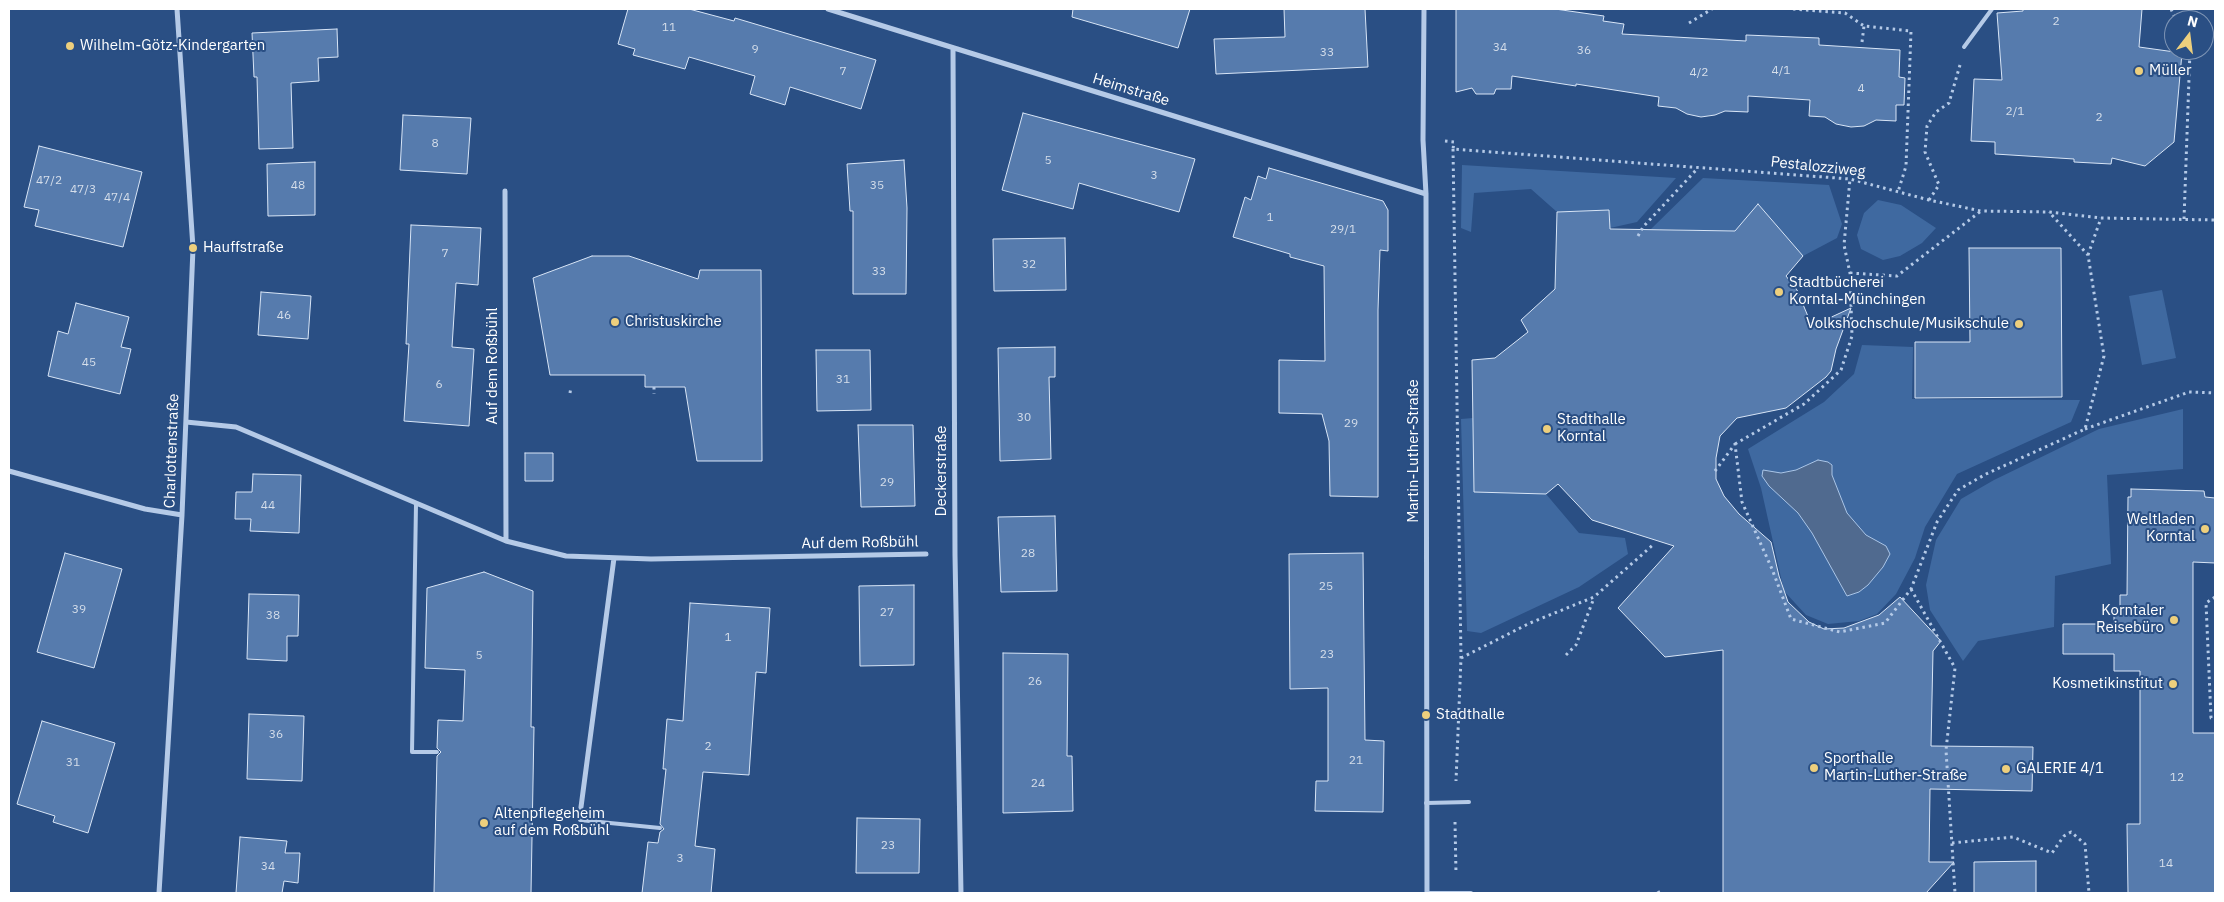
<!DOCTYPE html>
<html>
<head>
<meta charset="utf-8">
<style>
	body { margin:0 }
	#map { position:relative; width:2224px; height:902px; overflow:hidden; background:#2a4f84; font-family:"IBM Plex Sans",sans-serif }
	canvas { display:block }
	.frame { position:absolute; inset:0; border:10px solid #fff; pointer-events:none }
	.north { position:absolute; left:2164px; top:10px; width:50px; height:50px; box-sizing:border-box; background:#2a4f84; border:1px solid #7f95b5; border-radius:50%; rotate:15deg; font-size:14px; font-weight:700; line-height:20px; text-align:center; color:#fff }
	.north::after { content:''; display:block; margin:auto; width:18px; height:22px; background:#edcf7d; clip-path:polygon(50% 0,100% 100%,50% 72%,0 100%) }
</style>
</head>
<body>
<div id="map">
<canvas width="2224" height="902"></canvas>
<div class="frame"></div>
<div class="north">N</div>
</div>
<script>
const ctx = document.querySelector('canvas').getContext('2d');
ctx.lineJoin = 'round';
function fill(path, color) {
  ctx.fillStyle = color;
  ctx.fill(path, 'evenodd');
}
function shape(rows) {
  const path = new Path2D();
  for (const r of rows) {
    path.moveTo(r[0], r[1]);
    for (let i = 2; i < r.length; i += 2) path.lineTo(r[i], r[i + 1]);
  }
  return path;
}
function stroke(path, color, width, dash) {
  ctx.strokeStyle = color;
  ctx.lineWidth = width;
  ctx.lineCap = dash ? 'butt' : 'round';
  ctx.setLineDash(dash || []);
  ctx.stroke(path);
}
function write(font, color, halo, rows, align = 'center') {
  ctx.font = font + ' "IBM Plex Sans",sans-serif';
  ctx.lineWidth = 4;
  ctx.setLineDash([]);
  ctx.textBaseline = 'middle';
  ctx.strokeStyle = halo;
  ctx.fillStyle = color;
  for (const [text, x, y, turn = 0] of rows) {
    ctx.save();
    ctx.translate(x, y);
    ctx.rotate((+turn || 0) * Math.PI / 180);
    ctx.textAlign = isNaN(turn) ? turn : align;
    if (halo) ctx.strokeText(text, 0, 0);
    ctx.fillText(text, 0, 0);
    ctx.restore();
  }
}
fill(shape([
	[1462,165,1676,178,1637,222,1610,228,1609,210,1557,212,1531,189,1474,193,1471,232,1461,228],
	[1703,178,1829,185,1842,224,1837,238,1803,256,1758,205,1735,231,1651,229],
	[1878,200,1901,205,1936,228,1922,243,1900,256,1883,260,1861,249,1857,235,1864,213],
	[2162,290,2176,358,2142,365,2129,296],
	[1862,345,1913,347,1912,399,2080,400,2071,422,1957,474,1925,527,1915,558,1896,594,1877,614,1859,621,1828,624,1806,615,1784,591,1761,488,1748,449,1824,402,1854,374],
	[2183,409,2183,469,2107,475,2111,564,2055,576,2054,627,1978,641,1963,661,1930,610,1926,585,1936,540,1961,499,1994,480,2099,429],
	[1473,418,1546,494,1579,533,1625,538,1628,554,1579,587,1481,633,1467,631,1461,419]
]), '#3f69a0');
const water = shape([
	[1818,460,1828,462,1832,465,1832,475,1847,513,1866,535,1886,546,1890,554,1883,567,1868,585,1859,592,1847,596,1812,533,1798,513,1769,486,1762,476,1763,470,1781,473,1796,470,1818,460]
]);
fill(water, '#506a8f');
stroke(water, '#aac5e7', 1);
const building = shape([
	[628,9,689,9,734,21,735,18,876,60,861,109,790,87,785,105,750,94,755,76,689,57,685,69,633,55,635,49,618,44,628,9],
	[1073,9,1190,9,1178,48,1072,17,1073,9],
	[1284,9,1365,9,1368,67,1216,74,1214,39,1285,37,1284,9],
	[1456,9,1555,9,1604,16,1603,21,1624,24,1622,34,1746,41,1746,35,1819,38,1819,45,1900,50,1899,77,1905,78,1904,105,1896,105,1896,121,1876,120,1864,126,1851,127,1836,124,1825,117,1809,116,1810,100,1748,96,1748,112,1725,111,1715,115,1701,117,1687,114,1676,108,1658,106,1659,97,1576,84,1576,86,1512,76,1511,89,1496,89,1494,94,1476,94,1472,88,1456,92,1456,9],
	[2023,9,2142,9,2139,47,2182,53,2174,142,2145,166,2112,158,2111,164,2074,162,2074,159,1995,154,1995,142,1971,141,1974,79,2002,80,1997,13,2023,11,2023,9],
	[337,29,338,57,318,58,319,81,291,83,293,148,259,149,257,77,254,77,252,33,337,29],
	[1023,113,1195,159,1179,212,1079,183,1073,209,1002,190,1023,113],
	[403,115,471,118,467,174,400,170,403,115],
	[39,146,142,172,123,247,35,226,39,210,24,207,39,146],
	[904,160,907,208,906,294,853,294,853,211,850,211,847,164,904,160],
	[315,162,315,215,268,216,267,164,315,162],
	[1269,168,1383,201,1388,210,1388,251,1380,250,1378,310,1378,497,1330,496,1329,441,1322,414,1279,413,1279,360,1325,361,1324,266,1290,257,1290,254,1233,237,1245,197,1251,200,1258,176,1266,179,1269,168],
	[1758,204,1803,256,1786,276,1797,290,1812,326,1851,308,1836,349,1831,371,1826,377,1786,408,1737,418,1720,436,1716,458,1716,479,1724,496,1739,514,1771,542,1779,576,1788,602,1809,622,1824,629,1844,628,1879,615,1900,597,1941,641,1933,651,1931,746,2033,747,2032,791,1930,789,1929,862,1954,862,1926,893,1723,893,1723,650,1665,657,1618,608,1674,546,1592,520,1558,484,1546,494,1474,492,1472,360,1495,358,1528,332,1521,320,1555,289,1557,212,1609,210,1610,229,1735,231,1758,204],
	[411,225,481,228,478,285,456,283,452,347,474,349,469,426,404,421,409,344,406,344,411,225],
	[1065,238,1066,290,994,291,993,239,1065,238],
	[1969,248,2061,248,2062,397,1915,398,1915,342,1970,342,1969,248],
	[592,256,629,256,698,279,700,270,761,270,762,461,697,461,685,387,645,387,645,375,550,375,533,278,592,256],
	[261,292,311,296,308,339,258,335,261,292],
	[76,303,129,317,121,347,131,349,120,394,48,376,58,331,68,334,76,303],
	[1055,347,1055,377,1049,377,1051,459,1000,461,998,348,1055,347],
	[816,350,870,350,871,410,817,411,816,350],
	[858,425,913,425,915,506,861,507,858,425],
	[525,453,553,453,553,481,525,481,525,453],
	[253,474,301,475,299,533,250,531,251,519,235,519,236,492,252,492,253,474],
	[2131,489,2204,491,2205,497,2215,498,2215,563,2193,562,2193,733,2215,733,2215,893,2128,893,2127,824,2140,824,2140,671,2114,671,2114,654,2063,654,2063,624,2114,624,2114,609,2120,609,2120,595,2127,595,2128,497,2131,497,2131,489],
	[1055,516,1057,591,1001,592,998,517,1055,516],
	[65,553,122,569,94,668,37,652,65,553],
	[1363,553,1365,740,1384,741,1383,812,1315,811,1316,781,1328,781,1328,688,1290,689,1289,554,1363,553],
	[484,572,533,591,531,727,534,727,531,893,434,893,437,756,441,752,437,748,438,720,463,721,465,670,425,668,427,588,484,572],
	[914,585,914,665,860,666,859,586,914,585],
	[249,594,299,595,298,636,287,636,287,661,247,659,249,594],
	[690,603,770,608,766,673,756,672,749,775,703,772,695,846,715,849,711,893,642,893,648,842,658,843,660,832,664,829,660,824,666,769,663,769,667,719,683,721,690,603],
	[1003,653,1068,654,1067,756,1072,756,1073,811,1003,813,1003,653],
	[249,714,304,716,302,781,247,779,249,714],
	[42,721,115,743,88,833,53,822,55,816,17,804,42,721],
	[857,818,920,819,919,873,856,873,857,818],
	[240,837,287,841,285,853,300,853,298,883,284,881,282,893,236,893,240,837],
	[2036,861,2036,893,1974,893,1974,862,2036,861]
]);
fill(building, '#567bad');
stroke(building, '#d8e5f6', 1);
stroke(shape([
	[1793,9,1845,13,1864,26,1911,31,1906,166,1898,192],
	[2171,9,2176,20],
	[2194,20,2199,9],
	[1689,23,1712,9],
	[1862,42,1864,26],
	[1445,141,1454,142,1453,149,1850,179,1929,200,1981,211,2049,212,2101,218,2215,220],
	[1453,149,1461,658,1456,781],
	[1929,200,1939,185,1925,152,1927,126,1936,112,1949,103,1960,65],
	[2184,219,2190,50],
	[1638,236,1643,227,1698,168],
	[2088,255,2101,218],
	[1850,273,1897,276,1981,211],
	[654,387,654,394],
	[570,393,571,387],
	[2085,429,2189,392,2215,393],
	[1735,444,1804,404,1841,370,1852,336,1850,273,1844,245,1850,179],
	[1715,471,1735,444,1742,502,1772,569,1791,619,1840,632,1885,623,1911,589,1937,522,1958,490,1986,474,2085,429,2104,356,2088,255,2049,212],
	[1911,589,1955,668,1946,750,1955,893],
	[2215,597,2206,603,2211,718,2215,718],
	[1566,655,1576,645,1594,598],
	[1461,658,1530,623,1594,597,1654,544],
	[1455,822,1456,874],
	[1952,843,2013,837,2052,853,2064,836,2071,832,2085,844,2089,893],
	[1658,891,1659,893]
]), '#b5cae7', 3, [2.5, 4]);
stroke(shape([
	[1964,47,1992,9],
	[416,504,412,752,437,752],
	[1426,803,1469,802],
	[581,807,580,820,660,828],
	[1427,893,1471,893]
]), '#b5cae7', 4);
stroke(shape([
	[828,9,1426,194],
	[1424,9,1423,140,1426,194,1427,893],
	[953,48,955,555,961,893],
	[505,191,506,541],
	[186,422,236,427,506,541,566,556,651,559,926,554],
	[9,471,145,509,182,515],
	[581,807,614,558],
	[159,893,182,515,193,248,177,9]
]), '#b5cae7', 5);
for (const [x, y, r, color] of [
	[70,46,5,"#edcf7d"],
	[2139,71,5,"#edcf7d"],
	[193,248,5,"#edcf7d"],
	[1779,292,5,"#edcf7d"],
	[615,322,5,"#edcf7d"],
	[2019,324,5,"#edcf7d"],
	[1547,429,5,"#edcf7d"],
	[2205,529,5,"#edcf7d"],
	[2174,620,5,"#edcf7d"],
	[2173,684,5,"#edcf7d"],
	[1426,715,5,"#edcf7d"],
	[1814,768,5,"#edcf7d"],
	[2006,769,5,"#edcf7d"],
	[484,823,5,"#edcf7d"]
]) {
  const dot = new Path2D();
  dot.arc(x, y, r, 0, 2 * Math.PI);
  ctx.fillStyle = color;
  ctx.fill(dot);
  stroke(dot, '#2a4f84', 2);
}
write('12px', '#d5deea', null, [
	["2",2056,22],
	["11",669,28],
	["34",1500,48],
	["9",755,50],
	["36",1584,51],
	["33",1327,53],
	["4/1",1781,71],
	["7",843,72],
	["4/2",1699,73],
	["4",1861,89],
	["2/1",2015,112],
	["2",2099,118],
	["8",435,144],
	["5",1048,161],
	["3",1154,176],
	["47/2",49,181],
	["48",298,186],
	["35",877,186],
	["47/3",83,190],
	["47/4",117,198],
	["1",1270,218],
	["29/1",1343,230],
	["7",445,254],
	["32",1029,265],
	["33",879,272],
	["46",284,316],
	["45",89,363],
	["31",843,380],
	["6",439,385],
	["30",1024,418],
	["29",1351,424],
	["29",887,483],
	["44",268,506],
	["28",1028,554],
	["25",1326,587],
	["39",79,610],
	["27",887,613],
	["38",273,616],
	["1",728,638],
	["23",1327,655],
	["5",479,656],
	["26",1035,682],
	["36",276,735],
	["2",708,747],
	["21",1356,761],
	["31",73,763],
	["12",2177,778],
	["24",1038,784],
	["23",888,846],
	["3",680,859],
	["14",2166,864],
	["34",268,867]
]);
write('15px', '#fff', '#2a4f84', [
	["Wilhelm-Götz-Kindergarten",80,46],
	["Müller",2149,71],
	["Hauffstraße",203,248],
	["Stadtbücherei",1789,283],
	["Korntal-Münchingen",1789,300],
	["Christuskirche",625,322],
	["Volkshochschule/Musikschule",2009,324,"right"],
	["Stadthalle",1557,420],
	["Korntal",1557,437],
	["Weltladen",2195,520,"right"],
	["Korntal",2195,537,"right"],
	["Korntaler",2164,611,"right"],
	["Reisebüro",2164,628,"right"],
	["Kosmetikinstitut",2163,684,"right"],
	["Stadthalle",1436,715],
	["Sporthalle",1824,759],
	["Martin-Luther-Straße",1824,776],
	["GALERIE 4/1",2016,769],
	["Altenpflegeheim",494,814],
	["auf dem Roßbühl",494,831]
], 'left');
write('15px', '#fff', '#2a4f84', [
	["Heimstraße",1131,90,17],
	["Pestalozziweg",1818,167,6],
	["Auf dem Roßbühl",493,366,-90],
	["Charlottenstraße",172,451,-88],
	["Martin-Luther-Straße",1414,451,-90],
	["Deckerstraße",942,471,-90],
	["Auf dem Roßbühl",860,543,-1]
]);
</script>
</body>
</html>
